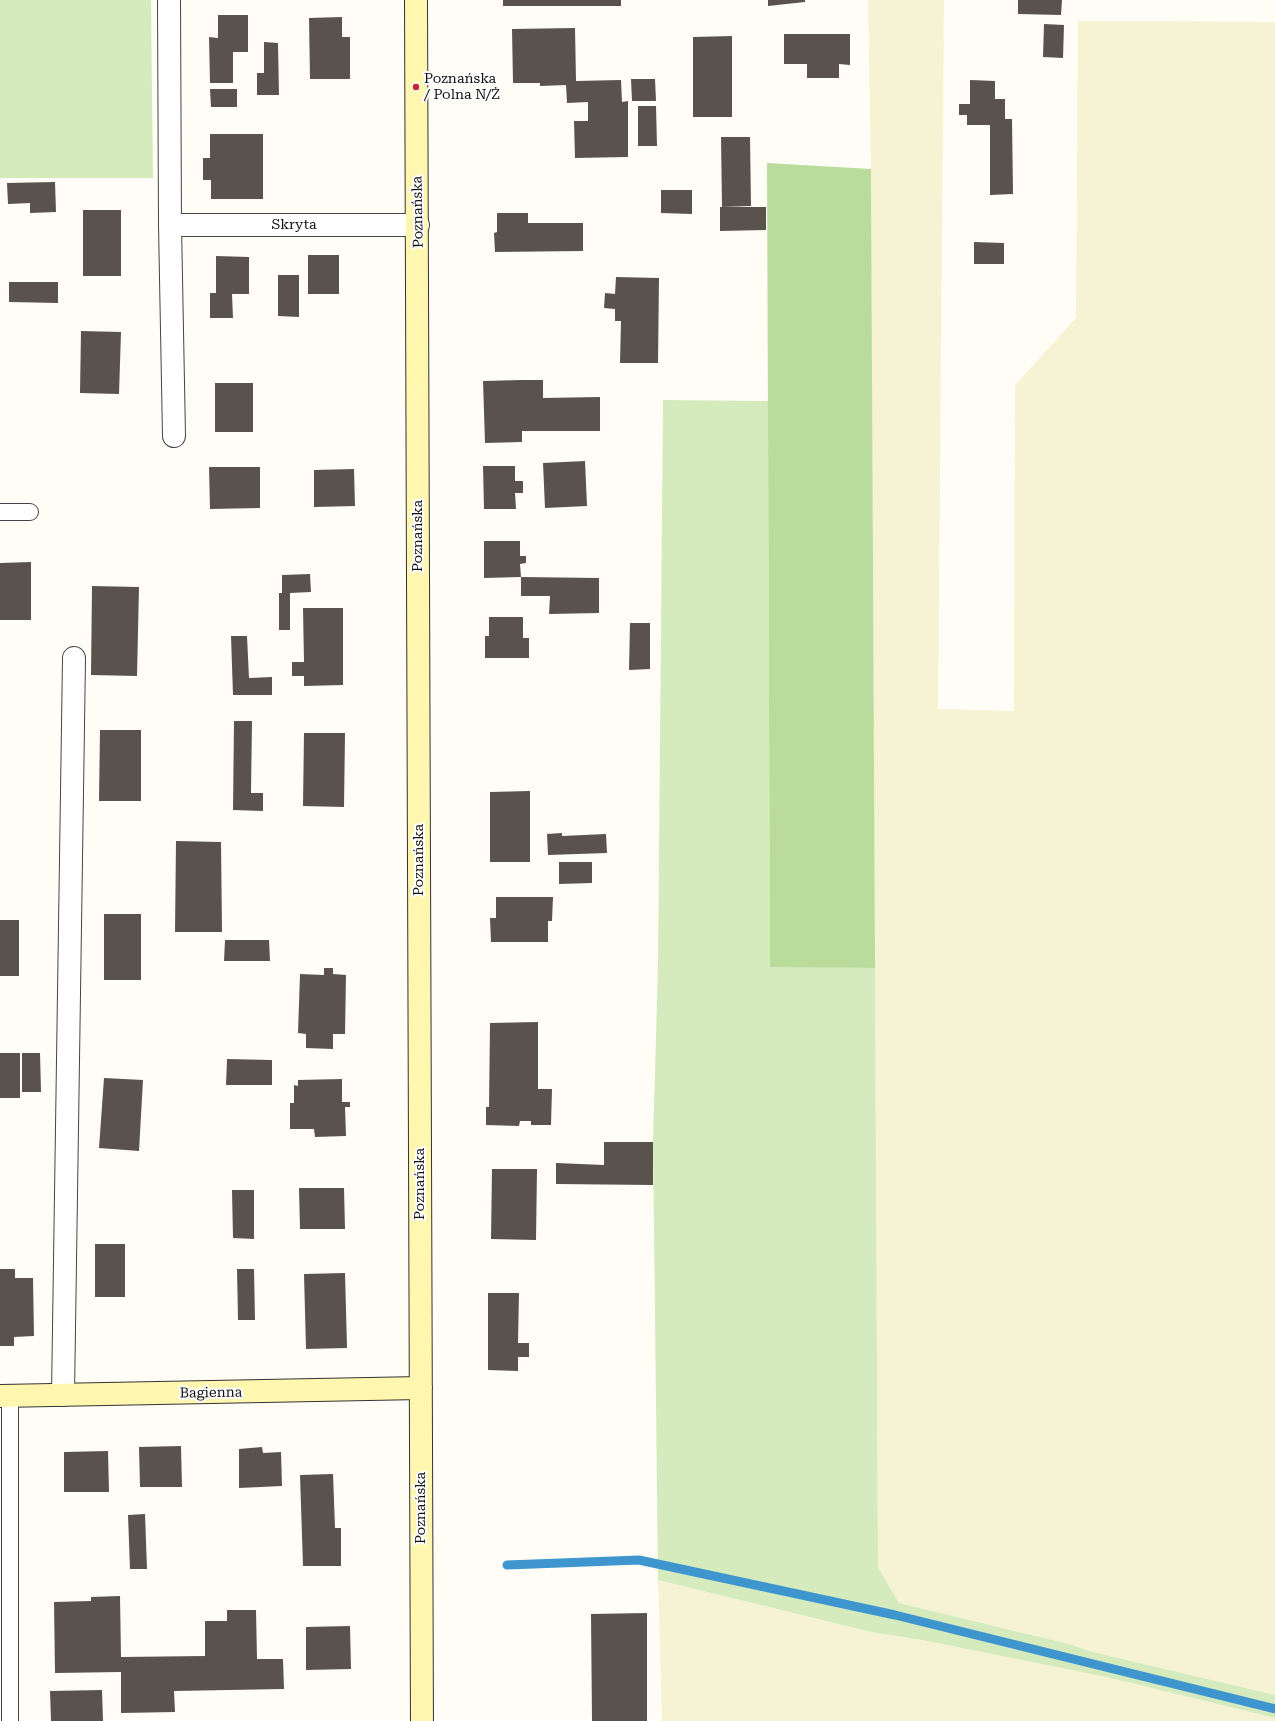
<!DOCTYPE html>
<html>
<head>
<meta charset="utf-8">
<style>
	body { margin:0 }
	canvas { display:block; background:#fffdf5 }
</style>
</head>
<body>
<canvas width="1275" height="1721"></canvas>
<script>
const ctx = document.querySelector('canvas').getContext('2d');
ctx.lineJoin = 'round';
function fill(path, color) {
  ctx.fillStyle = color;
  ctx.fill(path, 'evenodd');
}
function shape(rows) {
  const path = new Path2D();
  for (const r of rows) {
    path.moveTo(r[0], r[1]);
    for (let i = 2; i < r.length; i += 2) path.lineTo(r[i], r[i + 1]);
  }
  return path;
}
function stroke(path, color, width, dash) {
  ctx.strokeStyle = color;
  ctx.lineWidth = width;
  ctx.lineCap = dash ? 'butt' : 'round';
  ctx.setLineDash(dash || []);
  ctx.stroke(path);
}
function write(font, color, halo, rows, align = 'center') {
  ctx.font = font + ' "Roboto Serif",serif';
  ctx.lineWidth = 4;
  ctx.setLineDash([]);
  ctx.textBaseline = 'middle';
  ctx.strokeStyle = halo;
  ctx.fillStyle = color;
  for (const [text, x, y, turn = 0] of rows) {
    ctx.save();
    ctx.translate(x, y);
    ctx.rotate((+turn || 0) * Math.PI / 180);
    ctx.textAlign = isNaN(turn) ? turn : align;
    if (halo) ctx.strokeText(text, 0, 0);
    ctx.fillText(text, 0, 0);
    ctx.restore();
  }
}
fill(shape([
	[868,0,944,0,938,709,1014,711,1015,385,1076,318,1078,21,1275,22,1275,1695,1093,1652,1069,1644,899,1603,878,1567,871,169],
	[658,1580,871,1632,922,1640,1106,1677,1275,1718,1275,1721,662,1721]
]), '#f6f3d4');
fill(shape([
	[0,0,151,0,153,178,0,178],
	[663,400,768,401,770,966,875,968,878,1567,899,1603,1069,1644,1093,1652,1275,1695,1275,1718,1106,1677,922,1640,871,1632,658,1580,653,1142,658,965]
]), '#d5ebbd');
fill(shape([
	[767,163,871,169,875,968,770,967]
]), '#b9dc9c');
stroke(shape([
	[507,1565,639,1560,895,1615,1275,1709]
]), '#3f96cf', 9);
fill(shape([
	[503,0,621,0,621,6,503,6],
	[768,0,805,0,805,2,768,6],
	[1018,0,1062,0,1061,15,1018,14],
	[218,15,248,15,248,52,233,52,233,83,210,83,209,37,218,38],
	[342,17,342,37,350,37,350,79,310,79,309,18],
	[1044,24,1064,25,1063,58,1043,57],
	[575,28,576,81,621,80,622,102,628,101,628,157,575,158,574,121,588,121,588,102,567,103,566,85,540,86,540,83,513,83,512,29],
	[784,34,850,34,850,65,839,64,839,78,807,78,807,64,784,64],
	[732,36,732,117,693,117,693,37],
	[264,42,278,43,279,95,257,95,257,73,264,73],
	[631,79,655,79,656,101,632,101],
	[970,80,995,81,995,99,1005,99,1005,119,1012,119,1013,194,990,195,990,125,967,125,967,115,959,115,959,104,970,104],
	[210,89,237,89,237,107,211,107],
	[638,106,656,106,657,146,638,146],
	[210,134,263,134,263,199,211,199,211,180,203,180,203,158,210,158],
	[721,137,750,137,751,206,722,207],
	[55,182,56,212,30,213,30,203,8,204,7,183],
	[661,190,692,190,692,214,661,213],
	[720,207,766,207,766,230,720,231],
	[83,210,121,210,121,276,83,276],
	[497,213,528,213,528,223,583,223,583,251,495,252,494,233,497,232],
	[974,242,1004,243,1004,264,974,264],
	[308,255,339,255,339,294,308,294],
	[216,256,249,257,249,294,232,294,233,318,210,318,210,293,216,293],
	[278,275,299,275,299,317,278,316],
	[616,277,659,278,658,363,620,363,621,321,615,321,615,309,604,308,605,293,615,294],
	[9,282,58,282,58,303,9,302],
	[81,331,121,332,119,394,80,393],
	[521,380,543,380,543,398,600,397,600,431,522,431,522,442,485,443,483,381],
	[215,383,253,383,253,432,215,432],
	[585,461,587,506,545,508,543,463],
	[483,466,515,466,515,481,523,481,523,493,515,493,516,509,484,509],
	[209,467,260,467,260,508,210,509],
	[354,469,355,506,314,507,314,470],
	[484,541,520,541,520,556,526,556,526,563,520,564,521,577,484,578],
	[31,562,31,620,0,620,0,563],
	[310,574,311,592,290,593,290,630,279,630,279,593,282,593,282,575],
	[521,577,599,578,599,613,549,614,550,596,521,596],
	[92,586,139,587,137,676,91,675],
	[303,608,343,608,343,685,304,686,304,676,292,676,292,662,304,662],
	[489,617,523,617,523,638,529,638,529,658,485,658,485,636,489,636],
	[630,623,650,623,650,669,629,670],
	[231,636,247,636,249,678,272,677,272,695,233,695],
	[234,721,252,721,251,793,263,793,263,811,233,810],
	[100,730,141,730,141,801,99,801],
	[304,733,345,733,344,807,303,806],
	[530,791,530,862,490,862,490,792],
	[562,833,562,836,606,834,607,853,548,855,547,834],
	[176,841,221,842,222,932,175,932],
	[559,862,592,862,592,883,559,884],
	[496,897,553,897,552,921,548,921,548,942,491,942,490,918,496,918],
	[104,914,141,914,141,980,104,980],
	[0,920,19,920,19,976,0,976],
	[225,940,269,940,270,961,224,961],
	[324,968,333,968,333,974,346,975,345,1034,333,1034,333,1049,306,1048,306,1034,298,1033,300,974,324,975],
	[538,1022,538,1089,552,1089,551,1125,531,1125,531,1121,520,1121,519,1126,486,1125,486,1107,489,1107,490,1023],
	[0,1053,20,1053,20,1098,0,1098],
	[22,1053,40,1053,41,1092,22,1092],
	[227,1059,272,1060,272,1085,226,1085],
	[104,1078,143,1080,139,1151,99,1148],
	[342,1079,342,1102,350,1102,350,1107,345,1107,346,1136,315,1137,314,1129,290,1129,290,1103,294,1103,294,1085,298,1086,298,1080],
	[604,1142,653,1142,653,1185,556,1184,556,1163,604,1165],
	[492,1169,537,1169,536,1240,491,1239],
	[299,1188,344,1188,345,1229,300,1229],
	[232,1190,254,1190,254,1239,233,1238],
	[95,1244,125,1244,125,1297,95,1297],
	[0,1269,15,1269,15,1278,33,1278,34,1336,14,1337,14,1346,0,1346],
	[237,1269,254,1269,255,1320,238,1320],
	[345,1273,347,1348,306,1349,304,1274],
	[488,1293,519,1293,518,1343,529,1343,529,1357,518,1357,518,1371,488,1370],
	[181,1446,182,1487,140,1487,139,1447],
	[262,1447,263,1453,281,1452,282,1486,239,1488,239,1449],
	[108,1451,109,1492,64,1492,64,1452],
	[333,1474,335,1528,341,1528,341,1566,303,1566,300,1475],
	[145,1514,147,1569,130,1569,128,1515],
	[120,1596,121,1657,205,1656,205,1621,227,1621,227,1610,256,1610,257,1659,283,1659,284,1689,174,1691,175,1712,121,1713,121,1672,55,1673,54,1602,91,1601,91,1597],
	[647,1613,647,1721,592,1721,591,1614],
	[350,1626,351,1669,306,1670,306,1627],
	[102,1690,103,1721,51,1721,50,1691]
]), '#5a524d');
const lane = shape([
	[0,512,30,512],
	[10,1396,10,1721]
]);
const street = shape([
	[169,0,170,225,174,436],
	[170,225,418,225],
	[63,1395,74,658]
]);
const secondary = shape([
	[416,0,422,1721],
	[0,1396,421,1388]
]);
stroke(lane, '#444', 18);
stroke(street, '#444', 24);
stroke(secondary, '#333', 24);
stroke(lane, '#fff', 16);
stroke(street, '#fff', 22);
stroke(secondary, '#fff6b0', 22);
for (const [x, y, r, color] of [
	[416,87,4,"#c4262e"]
]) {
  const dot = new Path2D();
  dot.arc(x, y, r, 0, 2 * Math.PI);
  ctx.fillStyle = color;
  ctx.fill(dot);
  stroke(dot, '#fff', 1.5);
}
write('14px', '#111', '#fff', [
	["Poznańska",424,79],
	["/ Polna N/Ż",424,95]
], 'left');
write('14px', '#111', '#fff', [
	["Poznańska",418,212,-91],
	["Skryta",294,225],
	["Poznańska",418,536,-90],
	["Poznańska",419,860,-90],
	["Poznańska",420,1184,-90],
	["Bagienna",211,1393,-1],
	["Poznańska",421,1508,-90]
]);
</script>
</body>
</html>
